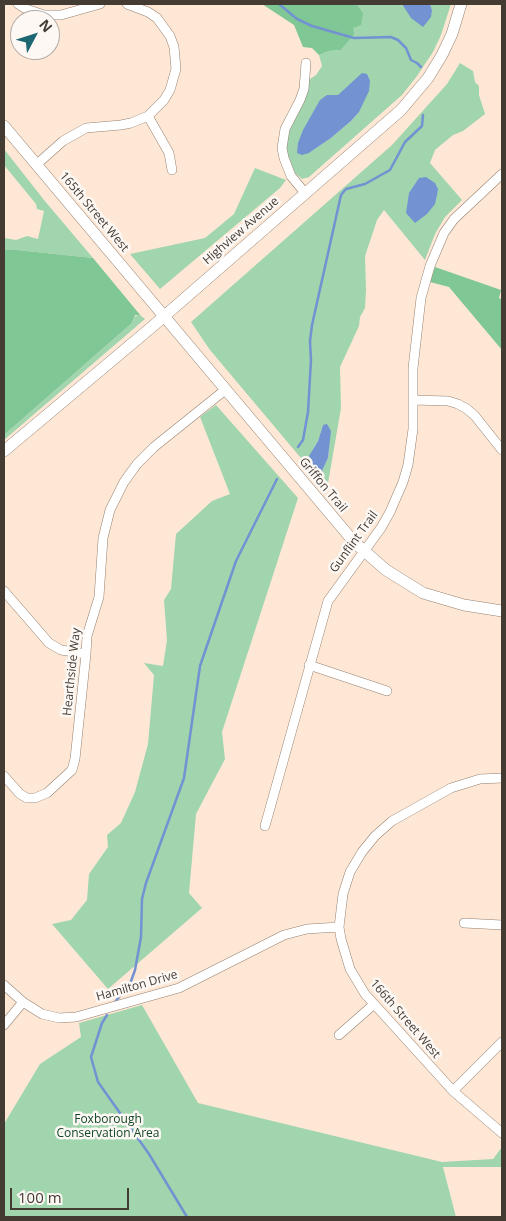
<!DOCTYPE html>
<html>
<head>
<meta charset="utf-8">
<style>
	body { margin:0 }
	#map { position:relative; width:506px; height:1221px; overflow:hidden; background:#fee7d5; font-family:"Open Sans",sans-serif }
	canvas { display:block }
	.frame { position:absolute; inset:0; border:5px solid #443b33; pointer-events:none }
	.north { position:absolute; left:10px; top:10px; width:50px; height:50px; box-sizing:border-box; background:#fdf8f4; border:1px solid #b3aca7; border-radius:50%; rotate:50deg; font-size:14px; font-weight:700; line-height:20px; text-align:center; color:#443b33 }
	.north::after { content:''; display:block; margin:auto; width:18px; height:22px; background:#1c6771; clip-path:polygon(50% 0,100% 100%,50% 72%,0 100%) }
	.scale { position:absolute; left:10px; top:1188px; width:119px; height:22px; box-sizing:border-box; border:2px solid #443b33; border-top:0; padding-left:6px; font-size:15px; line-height:18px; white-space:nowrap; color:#443b33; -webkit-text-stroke:4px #fdf8f4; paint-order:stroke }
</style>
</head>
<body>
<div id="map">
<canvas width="506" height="1221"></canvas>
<div class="frame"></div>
<div class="north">N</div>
<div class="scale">100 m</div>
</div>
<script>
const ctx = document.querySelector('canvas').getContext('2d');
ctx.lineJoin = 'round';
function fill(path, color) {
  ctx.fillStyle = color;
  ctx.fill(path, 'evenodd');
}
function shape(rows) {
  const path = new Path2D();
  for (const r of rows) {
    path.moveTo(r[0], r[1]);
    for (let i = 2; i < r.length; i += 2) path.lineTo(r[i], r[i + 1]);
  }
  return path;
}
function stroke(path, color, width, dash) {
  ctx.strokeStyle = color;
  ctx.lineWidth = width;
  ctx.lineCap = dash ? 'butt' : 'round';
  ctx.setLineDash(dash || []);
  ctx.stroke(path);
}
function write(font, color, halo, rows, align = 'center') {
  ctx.font = font + ' "Open Sans",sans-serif';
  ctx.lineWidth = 5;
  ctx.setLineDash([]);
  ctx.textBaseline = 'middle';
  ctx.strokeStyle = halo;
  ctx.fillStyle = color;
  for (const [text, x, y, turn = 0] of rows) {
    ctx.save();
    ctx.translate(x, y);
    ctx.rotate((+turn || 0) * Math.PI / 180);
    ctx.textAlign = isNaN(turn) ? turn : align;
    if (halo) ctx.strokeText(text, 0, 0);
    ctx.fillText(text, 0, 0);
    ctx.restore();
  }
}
fill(shape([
	[356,4,402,4,403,6,432,10,430,4,451,4,441,35,433,52,417,76,402,95,309,177,302,179,294,172,287,154,287,136,310,79,316,75,322,66,319,55,329,51,341,50,347,42,353,27],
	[327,95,338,95,359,112,351,121,331,138,309,153],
	[460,63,473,71,475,82,479,86,479,95,485,114,463,131,453,135,435,150,430,163,462,200,445,217,435,234,425,260,384,210,377,220,365,256,366,290,365,308,360,317,359,326,340,367,341,408,327,489,210,350,191,322,392,145,447,84],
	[323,425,329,446,328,458,322,471,313,449,318,441],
	[4,149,44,200,93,258,17,250,4,250,4,238,16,240,27,236,38,239,44,211,37,209,36,204,4,165],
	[255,168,286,180,280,188,160,289,130,254,205,238,234,214],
	[135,316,141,316,145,319,4,440,4,435,132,323],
	[216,405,298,498,222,732,225,759,196,814,189,893,202,908,108,989,52,924,71,920,87,900,89,874,108,847,107,835,121,823,135,792,148,744,154,675,144,663,163,666,167,640,164,600,171,589,176,534,212,501,230,494,200,417],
	[142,1005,198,1103,442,1162,493,1159,502,1147,502,1167,443,1167,456,1217,4,1217,4,1124,40,1064,81,1037,79,1023]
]), '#a0d5ae');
fill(shape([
	[262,4,356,4,363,13,361,25,353,28,354,34,341,50,329,51,319,55,312,48,303,47,294,25],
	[4,250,17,250,93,258,141,316,135,315,132,323,4,435],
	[435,267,501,290,499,298,502,300,502,350,449,287,430,282]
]), '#7fc794');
fill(shape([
	[402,4,430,4,432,10,431,17,423,27,411,18],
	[362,73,367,74,370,81,369,91,359,112,351,121,331,138,309,153,302,155,297,153,298,143,303,130,320,100,327,95,338,95],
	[426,177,435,183,438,189,437,195,435,204,427,214,415,223,406,213,409,193,419,178],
	[327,424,331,431,328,458,322,471,319,471,312,463,309,456,318,441,323,425]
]), '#7292d2');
stroke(shape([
	[279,4,297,19,312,26,354,38,391,37,398,40,406,48,411,60,417,63,421,67],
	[298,447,303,440,308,412,311,360,310,341,312,325,341,195,346,189,365,184,390,170,405,142,422,126,423,115],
	[115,1002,130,984,135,970,141,937,142,899,146,883,184,778,200,666,236,561,277,479],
	[107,1015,102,1023,91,1057,98,1082,149,1154,187,1217]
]), '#7292d2', 2.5);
const minor = shape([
	[18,4,26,9,44,15,61,15,100,4],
	[148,116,169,153,172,170],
	[36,165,63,141,86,128,121,125,131,123,148,116,164,100,170,90,176,69,174,47,170,36,157,18,148,12,127,4],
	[305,193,291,176,284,158,282,148,285,129,300,100,304,89,306,63],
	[413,400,448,401,458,404,467,409,475,416,502,450],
	[4,591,49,643,61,650,86,654],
	[309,665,387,691],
	[4,776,20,794,27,798,35,798,47,793,72,770,75,759,86,654,87,636,99,597,103,538,110,510,124,482,137,464,154,447,225,390],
	[502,778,480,779,451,788,392,821,375,836,362,852,350,872,343,894,339,927,341,939,350,969,365,994,453,1091,502,1133],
	[265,826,328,601,381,528,390,512,403,482,408,465,413,429,413,368,421,298,430,266,444,233,454,219,502,174],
	[464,923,502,925],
	[4,985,23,1002,42,1014,59,1018,76,1017,179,988,284,935,307,929,339,927],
	[4,1025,23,1002],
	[339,1035,373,1005],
	[453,1091,502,1042]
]);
const tertiary = shape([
	[4,126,354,542,386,570,423,593,464,605,502,611],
	[4,451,153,326,401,110,428,78,442,55,452,34,461,4]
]);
stroke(minor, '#958070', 10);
stroke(tertiary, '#958070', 12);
stroke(minor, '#fff', 9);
stroke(tertiary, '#fff', 11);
write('12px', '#443b33', '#fdf8f4', [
	["165th Street West",94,212,50],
	["Highview Avenue",241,231,-41],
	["Griffon Trail",323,485,50],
	["Gunflint Trail",354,542,-54],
	["Hearthside Way",72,672,-84],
	["Hamilton Drive",137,986,-16],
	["166th Street West",405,1019,49]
]);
write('12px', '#114726', '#fdf8f4', [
	["Foxborough",108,1120],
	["Conservation Area",108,1134]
]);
</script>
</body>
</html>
